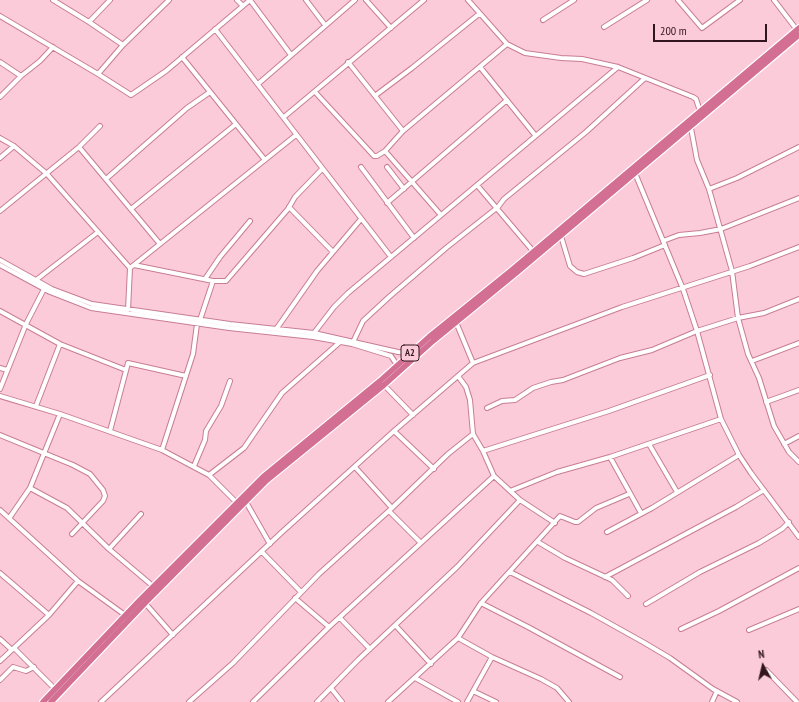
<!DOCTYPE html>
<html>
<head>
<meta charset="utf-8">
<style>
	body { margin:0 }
	#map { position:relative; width:799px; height:702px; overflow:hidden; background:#fccbd9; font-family:"PT Sans Narrow",sans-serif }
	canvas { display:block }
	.north { position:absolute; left:743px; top:646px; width:40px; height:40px; -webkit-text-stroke:3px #fccbd9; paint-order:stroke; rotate:352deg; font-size:11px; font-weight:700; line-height:16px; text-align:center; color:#32151f }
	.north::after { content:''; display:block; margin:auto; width:14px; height:18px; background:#32151f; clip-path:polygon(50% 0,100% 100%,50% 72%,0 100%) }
	.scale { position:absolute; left:653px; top:24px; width:114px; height:18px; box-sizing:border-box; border:2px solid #32151f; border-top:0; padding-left:5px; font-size:12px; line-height:14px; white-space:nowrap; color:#32151f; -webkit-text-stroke:3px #fccbd9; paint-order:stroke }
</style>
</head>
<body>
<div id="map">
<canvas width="799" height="702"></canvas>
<div class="north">N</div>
<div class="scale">200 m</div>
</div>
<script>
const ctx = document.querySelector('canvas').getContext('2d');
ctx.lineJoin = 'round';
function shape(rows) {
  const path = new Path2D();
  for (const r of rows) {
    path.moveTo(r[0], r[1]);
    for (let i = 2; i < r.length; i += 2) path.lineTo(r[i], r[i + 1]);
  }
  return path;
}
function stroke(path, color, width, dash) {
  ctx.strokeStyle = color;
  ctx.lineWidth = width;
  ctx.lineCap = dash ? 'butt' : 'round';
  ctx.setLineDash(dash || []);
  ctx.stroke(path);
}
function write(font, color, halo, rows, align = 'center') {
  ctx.font = font + ' "PT Sans Narrow",sans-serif';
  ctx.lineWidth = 3;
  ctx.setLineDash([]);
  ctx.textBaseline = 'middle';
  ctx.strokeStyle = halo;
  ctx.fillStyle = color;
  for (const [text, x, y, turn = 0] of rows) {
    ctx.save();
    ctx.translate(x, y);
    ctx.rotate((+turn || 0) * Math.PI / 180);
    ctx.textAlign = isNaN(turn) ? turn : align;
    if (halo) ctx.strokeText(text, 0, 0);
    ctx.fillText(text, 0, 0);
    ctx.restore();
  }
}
const minor = shape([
	[53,0,89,22,123,45],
	[237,0,243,6],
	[250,0,291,55],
	[306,0,325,25],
	[366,0,391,28],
	[468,0,507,44,525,53,561,58,582,59,618,67,693,97,696,99,700,111],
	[678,0,702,28,740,0],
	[774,0,797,30],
	[0,16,98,74,131,95,166,71,250,0],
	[543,20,574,0],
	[89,22,110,0],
	[604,27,647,0],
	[215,29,391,257],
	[182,57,265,160],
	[0,62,21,76],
	[348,62,403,131,385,151,440,214],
	[480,67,535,135],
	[98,74,123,45,169,0],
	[258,84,355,0],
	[315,92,374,156,377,156,385,151],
	[376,95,412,68,479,14],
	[0,97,21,76,40,61,53,47],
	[284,117,424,0],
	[691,128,697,160,709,189,732,271,738,318,748,354,759,378,774,426,789,452,799,462],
	[403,131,507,44],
	[0,138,14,146,47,174,130,268],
	[79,147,160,244],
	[0,158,14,146],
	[361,167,414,238],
	[387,167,404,189],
	[635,173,683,289,697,331,721,419,739,455,751,473,799,537],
	[106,179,187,108,210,92],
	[477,185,533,251],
	[709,189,737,178,799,147],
	[387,203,507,100],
	[289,207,333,252],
	[131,209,236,124],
	[0,211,79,147,100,126],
	[561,236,570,266,577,272,584,274,633,258,665,245],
	[663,241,679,235,700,233,721,229,799,198],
	[0,260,52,289,92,304,230,324,314,333,398,352,410,353],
	[0,265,50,292,91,308,229,328,313,337,352,344,391,356,397,365],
	[134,265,213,281,226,281,288,209,295,197,322,169],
	[205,279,220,257,250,221],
	[36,280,98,232],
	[128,310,130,268,296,135],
	[0,311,60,344,126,370],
	[200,320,213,281],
	[456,322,473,363],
	[277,328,317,271,361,219],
	[314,333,334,307,348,293,618,67],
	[354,340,363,321,389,297,446,248,498,207,504,199,586,132,644,79],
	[752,361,799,343],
	[0,368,7,370],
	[458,376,466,387,470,400,473,434,483,451,494,476,520,500,555,523],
	[384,385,413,415],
	[0,389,26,324,44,289],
	[0,396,60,414,162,450,209,475,238,504],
	[766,402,799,390],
	[36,406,60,344],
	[487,408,502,401,515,400,533,388,551,382,563,380,620,358,652,350,697,331,738,318,764,313,799,299],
	[110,431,128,363,186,376],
	[394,431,434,469],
	[0,435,73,465,90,474,103,490,105,496,103,501,72,534],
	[649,444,677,492],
	[784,444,799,436],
	[162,450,193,354,197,324],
	[483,451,609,411,710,375],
	[610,457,641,513],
	[194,466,205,440,206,431,221,406,230,381],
	[355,467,392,508],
	[209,475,244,448,282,393,340,342],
	[30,488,67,508,109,549,154,587],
	[510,491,557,472,610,457,721,419],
	[246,502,270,544],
	[0,510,78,581,125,615],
	[389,511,420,542],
	[10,517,30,488,60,414],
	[607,532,652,508,739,455],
	[538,542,565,558,612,580,628,596],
	[109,549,141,514],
	[262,552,301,592],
	[510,572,591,613,643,642,670,658,713,689,737,702],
	[0,573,49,615],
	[605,577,736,507,764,490],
	[295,598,329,627],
	[145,603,173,635],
	[481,603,528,627,620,677],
	[646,604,700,572,759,543,782,529,789,522],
	[340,618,370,649],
	[396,626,431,664],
	[681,629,719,611,799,568],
	[749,630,799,609],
	[458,638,492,657,541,679,557,688,569,702],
	[0,639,12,650],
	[14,648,55,689],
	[0,661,49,615,78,581],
	[766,670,797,702],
	[415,678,458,702],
	[0,680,13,667,26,671,34,667],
	[331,688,342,702],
	[473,691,496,702],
	[101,702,281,533,394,431,473,363,622,307,750,266,799,247],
	[189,702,233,663,319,574,392,508,448,454,473,434],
	[253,702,329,627,494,476],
	[317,702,358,660,457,567,520,500],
	[388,702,458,638,481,603,560,516,575,522,578,522,596,508,629,494],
	[467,702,492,657],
	[712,702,717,691]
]);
const highway = shape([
	[43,702,140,600,263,477,380,381,429,337,512,270,799,28],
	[51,702,145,603,267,480,384,385,433,341,516,273,799,35]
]);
stroke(minor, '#c87d95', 6);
stroke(highway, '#fff', 8);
stroke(minor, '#fff', 4);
stroke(highway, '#d36f92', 5.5);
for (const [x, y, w] of [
	[410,353,18]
]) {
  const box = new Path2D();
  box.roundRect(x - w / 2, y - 8, w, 16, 3);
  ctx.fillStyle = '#fccbd9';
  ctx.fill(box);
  stroke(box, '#32151f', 1);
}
write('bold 10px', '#32151f', null, [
	["A2",410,353]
]);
</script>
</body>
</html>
